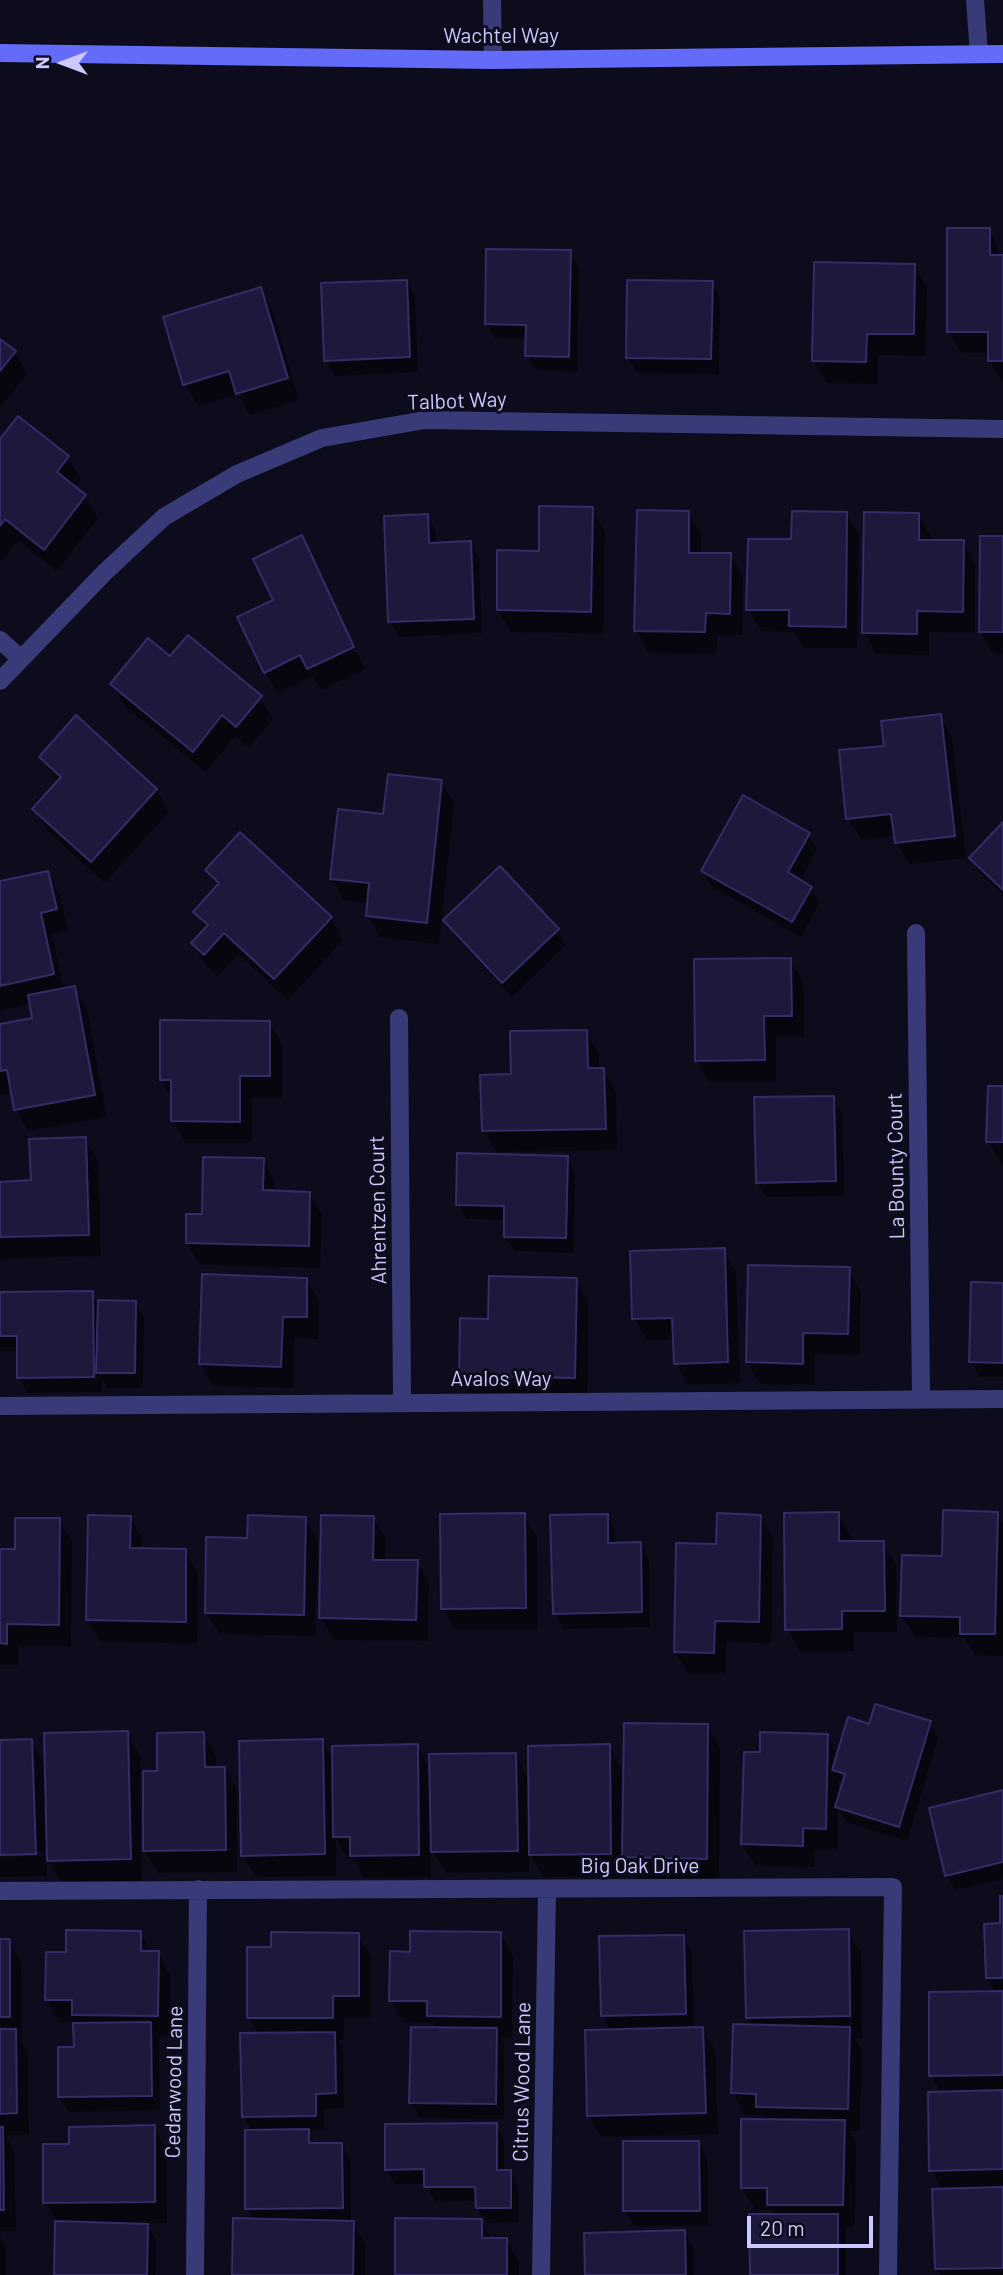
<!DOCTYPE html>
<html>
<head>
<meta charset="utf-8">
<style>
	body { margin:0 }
	#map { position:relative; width:1003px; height:2275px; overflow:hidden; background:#0d0c1c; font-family:Barlow,sans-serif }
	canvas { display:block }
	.north { position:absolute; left:28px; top:28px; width:70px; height:70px; -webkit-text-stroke:5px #0d0c1c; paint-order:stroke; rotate:270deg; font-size:19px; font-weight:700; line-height:28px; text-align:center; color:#cbc9fd }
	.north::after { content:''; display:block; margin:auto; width:24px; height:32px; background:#cbc9fd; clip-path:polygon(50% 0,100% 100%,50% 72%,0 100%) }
	.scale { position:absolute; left:747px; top:2216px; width:126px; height:32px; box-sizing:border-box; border:4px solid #cbc9fd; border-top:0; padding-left:9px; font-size:21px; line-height:24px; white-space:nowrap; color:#cbc9fd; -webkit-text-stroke:5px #0d0c1c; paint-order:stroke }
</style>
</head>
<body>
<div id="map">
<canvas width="1003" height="2275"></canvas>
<div class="north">N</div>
<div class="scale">20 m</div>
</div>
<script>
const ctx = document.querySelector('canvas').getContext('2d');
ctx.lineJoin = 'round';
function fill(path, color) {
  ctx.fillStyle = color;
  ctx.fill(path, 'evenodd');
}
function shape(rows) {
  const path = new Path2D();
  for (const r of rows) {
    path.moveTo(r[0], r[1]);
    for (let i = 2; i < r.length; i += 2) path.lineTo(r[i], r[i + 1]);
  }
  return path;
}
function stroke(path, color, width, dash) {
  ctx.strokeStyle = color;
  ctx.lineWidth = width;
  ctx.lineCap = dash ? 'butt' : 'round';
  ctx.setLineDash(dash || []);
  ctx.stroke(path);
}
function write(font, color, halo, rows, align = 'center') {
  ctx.font = font + ' Barlow,sans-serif';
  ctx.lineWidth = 6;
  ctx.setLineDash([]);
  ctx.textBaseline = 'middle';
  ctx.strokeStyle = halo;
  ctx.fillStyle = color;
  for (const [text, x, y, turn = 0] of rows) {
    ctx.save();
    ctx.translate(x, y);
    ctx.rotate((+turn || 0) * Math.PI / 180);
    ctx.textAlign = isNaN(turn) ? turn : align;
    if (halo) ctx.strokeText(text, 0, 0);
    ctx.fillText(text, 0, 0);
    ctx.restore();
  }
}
fill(shape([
	[989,230,1003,257,1003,383,989,361,989,353,961,353,949,332],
	[570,252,579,267,577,371,536,370,527,355,528,339,495,338,486,323],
	[914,265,927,287,925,356,878,355,878,384,827,383,814,361],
	[406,281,415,297,418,372,335,376,326,361],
	[712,282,720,298,719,374,637,373,628,357],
	[260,289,273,311,299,400,250,415,238,394,198,406,185,384],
	[0,341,15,352,27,374,0,408],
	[0,442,68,457,81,479,74,488,85,496,98,518,57,571,18,540,2,561,0,560],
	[592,509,605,531,603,634,511,632,498,610,540,553],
	[688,512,701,534,701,554,730,555,743,577,742,635,717,635,717,654,649,653,636,631],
	[846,514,859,535,857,648,804,648,794,632,761,631,748,609,793,541],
	[918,515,931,537,931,542,963,542,975,564,975,633,929,632,929,655,877,654,864,633],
	[427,516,436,531,436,544,470,543,479,558,482,633,399,637,390,621],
	[301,538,365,669,321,690,313,676,278,694,265,672,275,601],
	[1003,538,1003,654,993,653,980,631],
	[170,659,260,697,273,719,249,748,235,736,206,772,125,706,112,684],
	[940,716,952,738,966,858,909,864,897,843,896,836,861,840,848,818,886,747],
	[77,718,156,790,169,812,105,883,47,831,34,809,58,783,41,757],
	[441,781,454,803,439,944,380,937,368,915,369,903,344,900,332,879,385,816],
	[1003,825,1003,895,980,873,972,858],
	[808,834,817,849,800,881,811,888,820,903,801,937,711,886,703,871],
	[207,870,331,918,343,940,288,1000,238,954,217,976,206,966,193,944,206,930,195,912,218,887],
	[47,873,60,895,68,931,52,934,64,990,74,988,87,1010,107,1117,28,1131,16,1109,13,1093,0,1095,0,1026,34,1019,31,1003,0,1011,0,883],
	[445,920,558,930,566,945,512,997,454,935],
	[790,960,803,981,804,1037,776,1037,776,1082,709,1082,697,1060],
	[269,1022,282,1044,282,1098,252,1098,251,1143,185,1143,173,1121,173,1099,161,1080],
	[586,1032,599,1054,599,1070,603,1070,616,1092,617,1150,496,1152,484,1130,512,1076],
	[1003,1088,1003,1163,1001,1163,988,1141],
	[833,1097,842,1113,844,1196,766,1197,757,1182],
	[85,1139,98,1161,101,1256,0,1259,0,1183,33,1182],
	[567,1157,575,1173,573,1253,514,1251,505,1236,506,1220,466,1219,458,1204],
	[263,1160,275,1182,275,1192,309,1193,322,1215,320,1268,200,1265,187,1243,203,1216],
	[724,1250,736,1272,740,1383,688,1385,676,1363,675,1340,647,1340,634,1318],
	[849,1269,861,1291,860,1355,815,1354,814,1385,760,1384,747,1362],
	[306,1279,319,1301,318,1339,294,1338,293,1388,213,1386,201,1364],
	[576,1280,588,1302,587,1399,474,1398,461,1376,490,1321],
	[1003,1285,1003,1377,980,1377,971,1361],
	[92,1293,97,1301,135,1302,144,1318,143,1388,107,1388,102,1379,102,1392,28,1393,19,1378,19,1351,0,1351,0,1294],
	[838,1514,851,1536,851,1543,883,1543,896,1565,897,1632,854,1632,854,1651,799,1651,787,1629],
	[997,1514,1003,1524,1003,1656,975,1655,965,1638,915,1637,902,1616,944,1558],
	[524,1515,537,1537,538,1630,455,1630,443,1608],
	[607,1516,615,1531,616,1544,640,1543,649,1559,650,1627,563,1629,555,1614],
	[760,1516,773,1538,771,1643,726,1642,726,1674,688,1674,676,1652],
	[130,1517,142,1539,142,1550,185,1551,198,1573,197,1643,101,1642,88,1620],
	[373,1517,386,1539,385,1562,417,1562,429,1584,428,1641,334,1640,321,1618],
	[305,1519,318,1540,315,1636,219,1634,206,1612,249,1540],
	[59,1520,72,1542,71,1646,18,1646,18,1665,0,1665,0,1550,17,1551],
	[930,1723,938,1738,907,1841,846,1822,838,1810,838,1850,815,1850,814,1867,755,1866,742,1844,761,1753,827,1736,838,1756,870,1726],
	[839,1778,843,1785,839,1796],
	[707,1726,720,1748,719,1880,636,1879,623,1855,623,1876,543,1877,529,1852,529,1872,446,1873,430,1847,431,1877,365,1878,353,1859,348,1859,336,1838,336,1876,256,1877,243,1855,322,1741,334,1762,417,1746,431,1771,515,1755,530,1780,609,1746,625,1774],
	[127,1733,140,1755,142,1881,61,1882,47,1857,47,1876,0,1877,0,1857,45,1856,44,1852,0,1854,0,1742,31,1741,47,1768],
	[203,1734,216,1756,216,1768,224,1768,237,1790,237,1872,158,1873,145,1851,159,1773],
	[1003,1792,1003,1879,955,1890,946,1875],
	[1003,1898,1003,2275,940,2275,937,2269,943,2190,931,2170,941,2093,931,2075,996,1993,987,1978,1002,1925],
	[848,1931,861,1953,862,2038,855,2038,862,2050,860,2131,849,2131,856,2144,855,2227,843,2227,846,2231,846,2275,752,2275,775,2216,772,2210,755,2210,742,2188,765,2121,762,2115,745,2115,733,2093,752,2026,747,2017],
	[848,1951,851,1951,852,2025,849,2025],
	[140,1933,152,1953,158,1953,170,1975,170,2037,159,2037,160,2110,69,2112,60,2097,75,2048,75,2022,59,2022,47,2000,68,1954],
	[500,1934,513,1956,512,2038,501,2038,504,2045,504,2119,420,2118,411,2103,436,2029,433,2023,403,2022,391,2000,412,1954],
	[358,1935,371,1957,371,2018,344,2018,344,2040,338,2040,343,2049,344,2108,324,2109,324,2130,307,2130,316,2145,341,2144,350,2159,351,2222,365,2244,365,2275,234,2275,254,2220,247,2208,253,2132,244,2116,259,2035,249,2017,272,1949],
	[683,1936,692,1952,694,2029,702,2029,715,2050,718,2134,601,2137,588,2115,611,2031,602,2016],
	[0,1940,9,1940,21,1962,22,2038,19,2038,28,2053,29,2135,6,2135,14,2150,16,2231,0,2231],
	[496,2124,504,2140,504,2171,510,2171,518,2186,519,2222,487,2223,478,2208,478,2201,435,2202,426,2184,395,2184,386,2169],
	[154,2127,166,2149,167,2223,146,2223,156,2240,155,2275,56,2275,57,2223,45,2202,71,2145],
	[698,2143,707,2158,708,2226,634,2226,625,2211],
	[481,2220,492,2240,506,2240,519,2262,519,2275,396,2275],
	[684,2232,693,2247,694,2275,587,2275],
	[0,2237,6,2247,6,2275,0,2275]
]), '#0007');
const building = shape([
	[947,228,990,228,990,255,1003,255,1003,361,988,361,988,332,947,332,947,228],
	[486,249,571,250,569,357,525,356,526,325,485,324,486,249],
	[814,262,915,264,914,334,867,334,866,362,812,361,814,262],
	[407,280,410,357,324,361,321,283,407,280],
	[627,280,713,281,711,359,626,358,627,280],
	[261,287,288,378,236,394,229,371,183,385,163,317,261,287],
	[0,339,16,351,0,371,0,339],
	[18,416,69,456,57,472,86,495,44,550,5,519,0,526,0,439,18,416],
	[539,506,593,507,591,612,497,610,497,550,539,551,539,506],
	[637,510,689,511,689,553,731,553,730,614,706,613,705,632,634,631,637,510],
	[792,511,847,512,846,627,789,626,789,610,746,610,748,539,791,539,792,511],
	[864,512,919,513,919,540,964,540,963,612,917,611,917,634,862,633,864,512],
	[428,514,429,543,471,541,474,619,388,622,384,516,428,514],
	[302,535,354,647,307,669,300,655,264,673,237,617,273,600,253,559,302,535],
	[980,536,1003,536,1003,632,979,632,980,536],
	[188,635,262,696,236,727,222,715,193,752,110,684,148,638,170,656,188,635],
	[941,714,955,836,895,843,891,814,846,819,839,750,884,746,881,721,941,714],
	[76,715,157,789,91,862,32,809,61,777,39,757,76,715],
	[388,774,442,780,427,923,366,916,369,883,330,879,338,809,383,814,388,774],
	[743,795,810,833,788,872,812,887,792,922,701,871,743,795],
	[1003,822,1003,890,969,858,1003,822],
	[240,832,332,917,274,979,224,933,204,955,191,943,208,925,193,912,219,883,205,870,240,832],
	[500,866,559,929,502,983,443,920,500,866],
	[48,871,57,909,41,913,54,974,0,986,0,881,48,871],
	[791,958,792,1016,764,1016,765,1060,695,1061,694,959,791,958],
	[75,986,95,1095,14,1110,7,1070,0,1071,0,1024,32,1018,28,995,75,986],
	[160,1020,270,1021,270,1076,240,1076,240,1122,171,1121,171,1080,160,1080,160,1020],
	[587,1030,588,1068,604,1068,606,1129,482,1131,480,1075,511,1074,510,1031,587,1030],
	[988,1086,1003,1086,1003,1142,986,1142,988,1086],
	[834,1096,836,1181,756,1183,754,1097,834,1096],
	[86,1137,89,1235,0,1237,0,1182,31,1180,29,1139,86,1137],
	[457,1153,568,1156,566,1238,504,1237,504,1206,456,1205,457,1153],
	[203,1157,264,1158,263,1190,310,1192,309,1246,186,1243,186,1214,202,1214,203,1157],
	[725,1248,728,1362,674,1364,672,1318,632,1319,630,1251,725,1248],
	[748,1265,850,1267,848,1334,803,1333,803,1364,746,1362,748,1265],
	[202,1274,307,1278,307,1317,283,1317,281,1367,199,1364,202,1274],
	[489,1276,577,1278,575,1378,459,1376,460,1318,488,1319,489,1276],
	[971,1282,1003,1283,1003,1363,969,1362,971,1282],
	[93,1291,94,1377,17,1378,17,1336,0,1336,0,1292,93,1291],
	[98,1300,136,1301,135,1373,96,1373,98,1300],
	[943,1510,998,1512,995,1634,960,1634,960,1617,900,1616,902,1555,942,1556,943,1510],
	[839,1512,839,1541,884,1541,885,1611,842,1611,842,1629,785,1630,784,1513,839,1512],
	[525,1513,526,1608,441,1609,440,1514,525,1513],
	[717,1513,761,1515,759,1622,715,1621,714,1653,674,1652,676,1543,716,1544,717,1513],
	[608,1514,608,1543,641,1542,642,1612,553,1614,550,1515,608,1514],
	[88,1515,131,1516,130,1548,186,1549,186,1622,86,1620,88,1515],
	[248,1515,306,1517,304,1615,205,1613,206,1537,247,1538,248,1515],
	[321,1515,374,1516,373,1560,418,1560,416,1620,319,1618,321,1515],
	[15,1518,60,1518,59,1625,7,1624,7,1644,0,1643,0,1549,15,1549,15,1518],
	[875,1704,931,1721,899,1827,835,1807,845,1774,832,1770,848,1717,869,1724,875,1704],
	[624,1723,708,1724,707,1859,622,1857,624,1723],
	[128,1731,131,1859,47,1861,44,1733,128,1731],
	[204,1732,205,1767,225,1767,226,1850,143,1851,143,1771,157,1771,157,1733,204,1732],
	[760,1732,828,1734,826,1829,803,1828,803,1846,741,1844,744,1752,760,1752,760,1732],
	[32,1739,36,1854,0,1855,0,1740,32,1739],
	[323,1739,325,1854,241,1856,239,1741,323,1739],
	[418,1744,419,1855,350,1856,350,1837,333,1837,332,1746,418,1744],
	[610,1744,611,1854,529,1855,528,1746,610,1744],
	[516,1753,518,1851,431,1852,429,1754,516,1753],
	[1003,1790,1003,1862,945,1876,929,1808,1003,1790],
	[1000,1896,1003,1896,1003,1978,986,1978,984,1924,1000,1923,1000,1896],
	[849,1929,850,2016,746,2018,744,1931,849,1929],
	[66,1930,141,1931,141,1951,159,1951,158,2016,72,2015,72,2000,45,2000,46,1952,66,1952,66,1930],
	[410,1931,501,1932,501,2017,427,2016,427,2001,389,2001,390,1951,410,1952,410,1931],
	[271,1932,359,1933,359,1996,333,1996,333,2018,247,2018,247,1947,271,1947,271,1932],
	[684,1935,686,2014,601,2016,599,1936,684,1935],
	[0,1939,10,1939,10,2017,0,2017,0,1939],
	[1003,1991,1003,2075,929,2076,929,1992,1003,1991],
	[151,2022,152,2096,58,2097,58,2047,74,2047,73,2023,151,2022],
	[733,2024,850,2027,848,2109,756,2107,756,2094,731,2093,733,2024],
	[411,2027,497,2028,496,2104,409,2103,411,2027],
	[703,2027,706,2113,587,2116,585,2030,703,2027],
	[0,2029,16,2029,17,2113,0,2114,0,2029],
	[335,2032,336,2093,316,2094,316,2116,242,2117,240,2033,335,2032],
	[1003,2090,1003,2169,929,2171,928,2092,1003,2090],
	[741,2119,845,2120,843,2205,767,2205,767,2188,741,2188,741,2119],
	[497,2123,497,2170,511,2170,511,2208,476,2208,475,2187,424,2187,424,2169,385,2170,385,2124,497,2123],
	[155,2125,155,2202,43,2203,43,2144,69,2144,69,2127,155,2125],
	[0,2127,3,2127,4,2210,0,2210,0,2127],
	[309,2129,309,2143,342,2143,343,2208,245,2209,245,2130,309,2129],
	[623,2141,699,2141,700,2211,623,2211,623,2141],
	[1003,2187,1003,2268,935,2269,932,2189,1003,2187],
	[749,2214,838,2214,838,2275,750,2275,749,2214],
	[233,2218,354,2221,353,2275,232,2275,233,2218],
	[395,2218,482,2219,482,2238,507,2238,507,2275,395,2275,395,2218],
	[55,2221,148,2224,147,2275,54,2275,55,2221],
	[685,2230,686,2275,585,2275,584,2233,685,2230]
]);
fill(building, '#1d193c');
stroke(building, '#332c67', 2);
stroke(shape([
	[492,0,493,60],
	[975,0,979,54]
]), '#393b79', 18);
stroke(shape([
	[0,640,20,658],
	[0,681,105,572,164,517,237,474,322,438,425,420,1003,429],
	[916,933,921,1398],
	[399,1018,402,1403],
	[0,1406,1003,1399],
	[0,1891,893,1887,888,2275],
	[195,2275,198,1889],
	[541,2275,547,1889]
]), '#393b79', 18);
stroke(shape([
	[0,53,493,60,1003,54]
]), '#646bf9', 18);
write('21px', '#cbc9fd', '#0d0c1c', [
	["Wachtel Way",501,36],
	["Talbot Way",457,401,-2],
	["La Bounty Court",896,1166,-91],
	["Ahrentzen Court",378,1210,-91],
	["Avalos Way",501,1379],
	["Big Oak Drive",640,1866],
	["Cedarwood Lane",174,2082,-89],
	["Citrus Wood Lane",522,2082,-89]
]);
</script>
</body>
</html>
